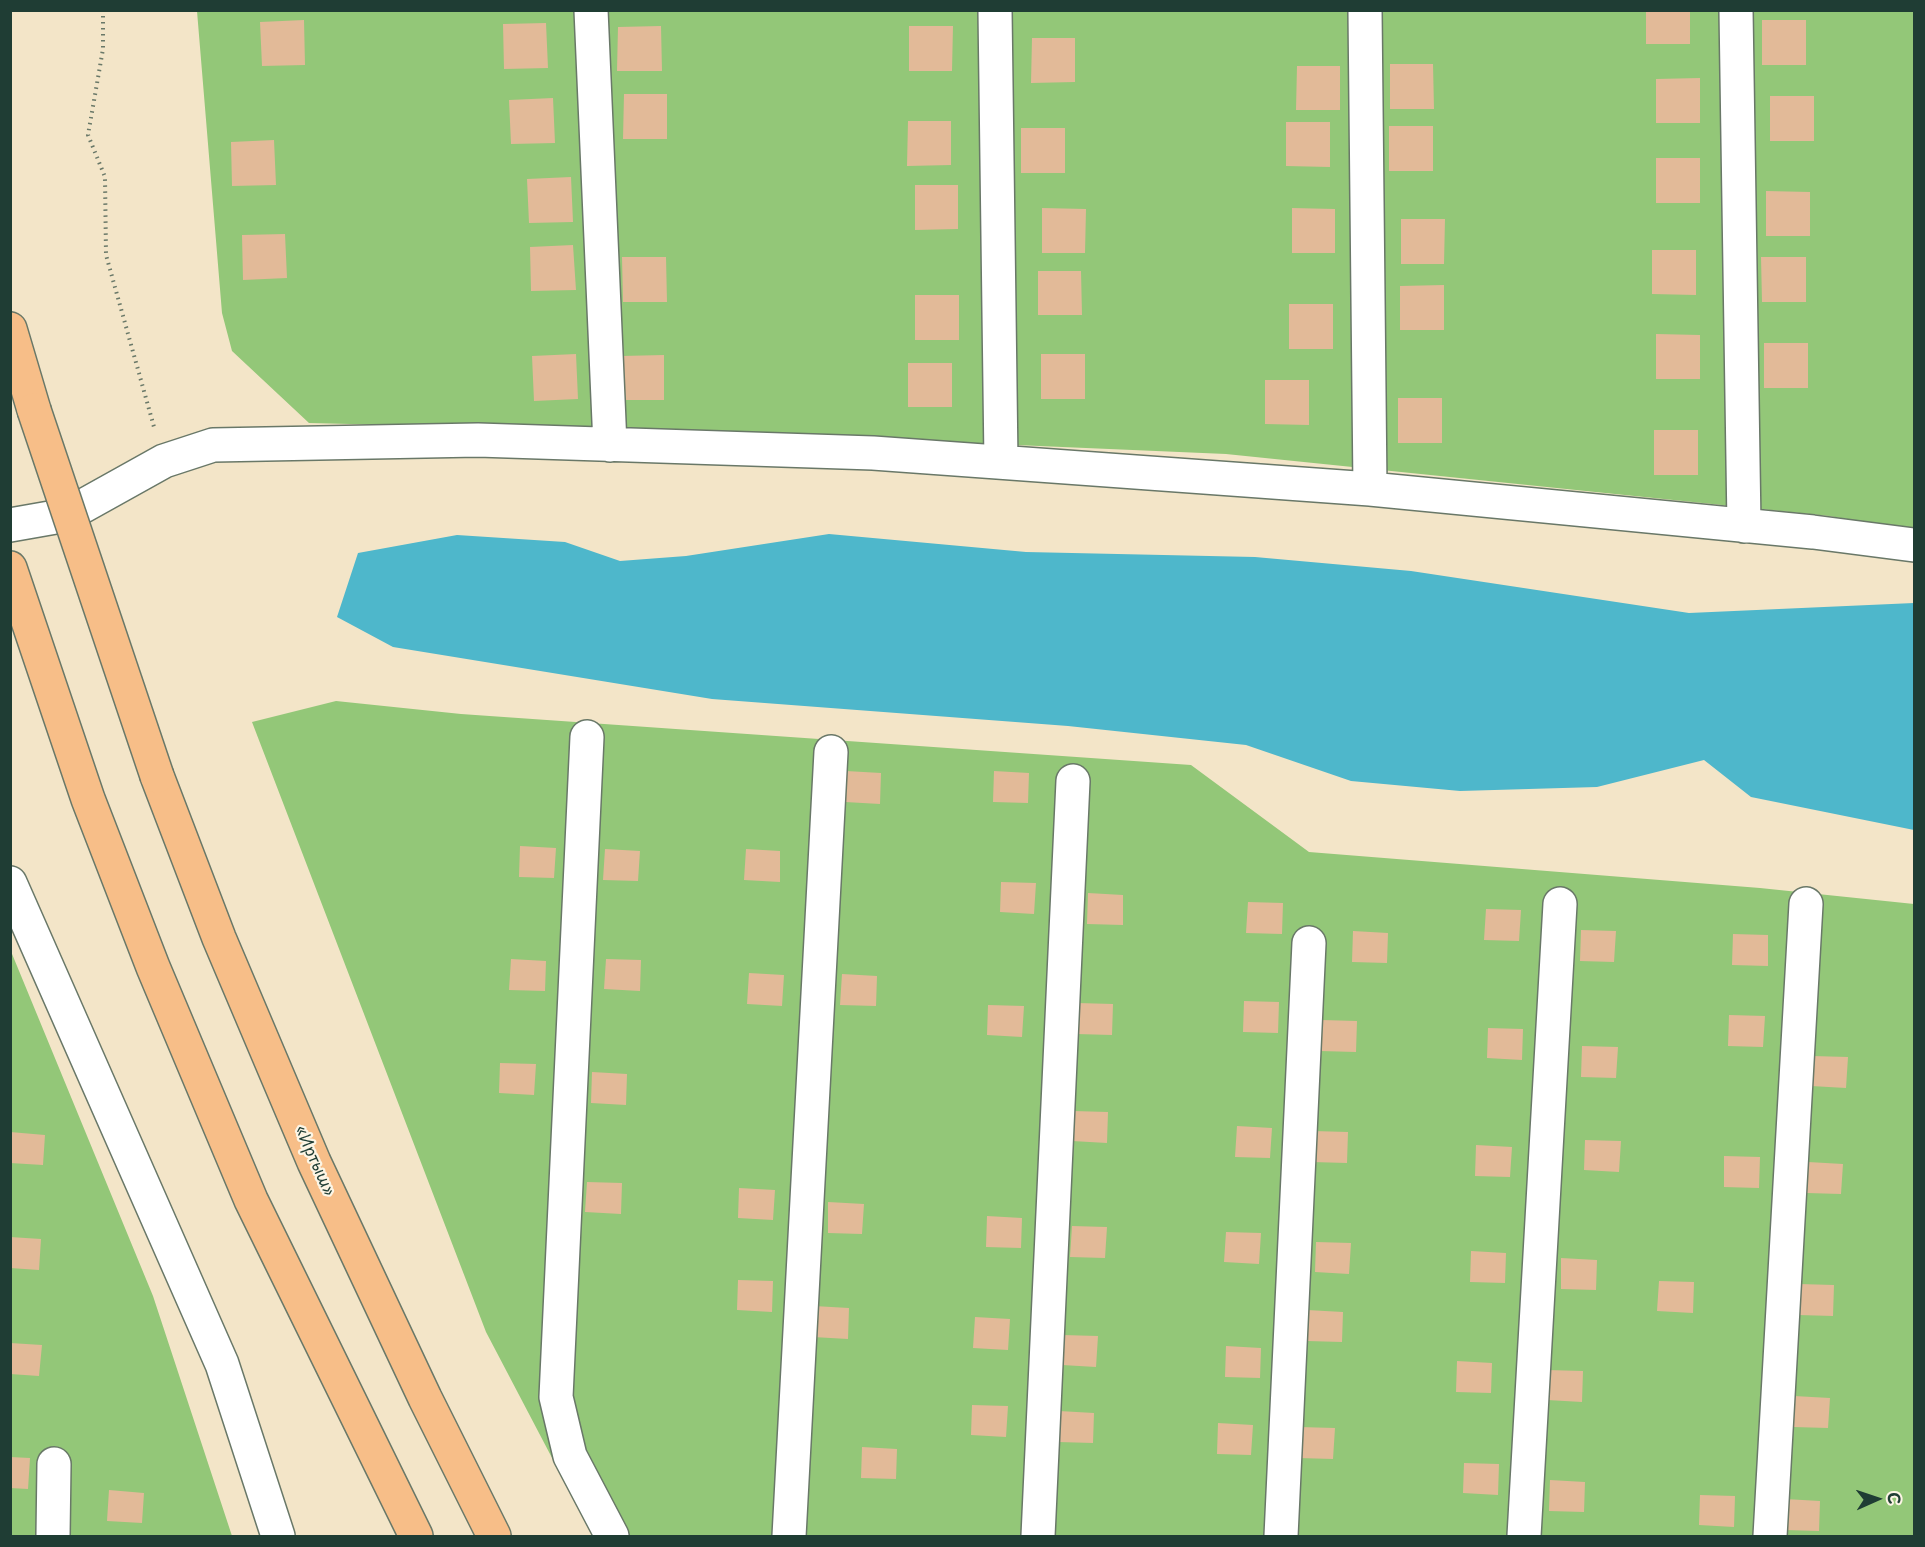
<!DOCTYPE html>
<html>
<head>
<meta charset="utf-8">
<style>
	body { margin:0 }
	#map { position:relative; width:1925px; height:1547px; overflow:hidden; background:#f3e5c8; font-family:"Playpen Sans",sans-serif }
	canvas { display:block }
	.frame { position:absolute; inset:0; border:12px solid #1f3d34; pointer-events:none }
	.north { position:absolute; left:1847px; top:1469px; width:60px; height:60px; -webkit-text-stroke:4px #fcf5e5; paint-order:stroke; rotate:87deg; font-size:16px; font-weight:700; line-height:24px; text-align:center; color:#1f3d34 }
	.north::after { content:''; display:block; margin:auto; width:21px; height:27px; background:#1f3d34; clip-path:polygon(50% 0,100% 100%,50% 72%,0 100%) }
</style>
</head>
<body>
<div id="map">
<canvas width="1925" height="1547"></canvas>
<div class="frame"></div>
<div class="north">С</div>
</div>
<script>
const ctx = document.querySelector('canvas').getContext('2d');
ctx.lineJoin = 'round';
function fill(path, color) {
  ctx.fillStyle = color;
  ctx.fill(path, 'evenodd');
}
function shape(rows) {
  const path = new Path2D();
  for (const r of rows) {
    path.moveTo(r[0], r[1]);
    for (let i = 2; i < r.length; i += 2) path.lineTo(r[i], r[i + 1]);
  }
  return path;
}
function stroke(path, color, width, dash) {
  ctx.strokeStyle = color;
  ctx.lineWidth = width;
  ctx.lineCap = dash ? 'butt' : 'round';
  ctx.setLineDash(dash || []);
  ctx.stroke(path);
}
function write(font, color, halo, rows, align = 'center') {
  ctx.font = font + ' "Playpen Sans",sans-serif';
  ctx.lineWidth = 4.5;
  ctx.setLineDash([]);
  ctx.textBaseline = 'middle';
  ctx.strokeStyle = halo;
  ctx.fillStyle = color;
  for (const [text, x, y, turn = 0] of rows) {
    ctx.save();
    ctx.translate(x, y);
    ctx.rotate((+turn || 0) * Math.PI / 180);
    ctx.textAlign = isNaN(turn) ? turn : align;
    if (halo) ctx.strokeText(text, 0, 0);
    ctx.fillText(text, 0, 0);
    ctx.restore();
  }
}
fill(shape([
	[197,11,1914,11,1914,530,1829,516,1226,454,759,434,309,423,232,351,222,313],
	[336,701,461,714,1191,765,1309,852,1760,888,1914,904,1914,1536,593,1536,486,1332,252,722],
	[10,949,153,1296,232,1536,11,1536]
]), '#93c778');
fill(shape([
	[829,534,1026,552,1255,557,1411,571,1689,613,1914,603,1914,830,1751,797,1704,760,1597,787,1460,791,1351,781,1246,745,1068,726,712,699,393,647,337,617,358,553,457,535,565,542,620,561,686,556]
]), '#4eb7cb');
fill(shape([
	[1646,10,1690,10,1690,44,1646,44],
	[304,20,305,65,262,66,260,22],
	[1762,20,1806,20,1806,65,1762,65],
	[546,23,548,68,504,69,503,24],
	[661,26,662,71,617,71,618,27],
	[909,26,953,26,952,71,909,71],
	[1032,38,1075,38,1075,82,1031,83],
	[1390,64,1433,64,1434,109,1390,109],
	[1297,66,1340,66,1340,110,1296,110],
	[1700,78,1700,123,1656,123,1656,79],
	[624,94,667,94,667,139,623,139],
	[1770,96,1814,96,1814,141,1770,141],
	[553,98,555,143,511,144,509,100],
	[908,121,951,121,951,165,907,166],
	[1286,122,1330,122,1330,167,1286,166],
	[1389,126,1433,126,1433,171,1389,171],
	[1021,128,1065,128,1065,173,1021,173],
	[274,140,276,185,232,186,231,142],
	[1656,158,1700,158,1700,203,1656,203],
	[571,177,573,222,529,223,527,179],
	[915,185,958,185,958,229,915,230],
	[1766,191,1810,192,1810,236,1766,236],
	[1042,208,1086,209,1085,253,1042,253],
	[1292,208,1335,209,1335,253,1292,253],
	[1401,219,1445,219,1444,264,1401,264],
	[285,234,287,278,243,280,242,235],
	[573,245,576,290,531,291,530,247],
	[1652,250,1696,250,1696,295,1652,294],
	[622,257,666,257,667,302,623,302],
	[1761,257,1806,257,1806,302,1762,302],
	[1038,271,1081,271,1082,315,1038,315],
	[1444,285,1444,330,1400,330,1400,286],
	[915,295,959,295,959,340,915,340],
	[1289,304,1333,304,1333,349,1289,349],
	[1656,334,1700,335,1700,379,1656,379],
	[1764,343,1808,343,1808,388,1764,388],
	[576,354,578,399,534,401,532,356],
	[1041,354,1085,354,1085,399,1041,399],
	[664,355,664,400,620,400,621,356],
	[908,363,952,363,952,407,908,407],
	[1265,380,1309,380,1309,425,1265,424],
	[1398,398,1442,398,1442,443,1398,443],
	[1654,430,1698,430,1698,475,1654,475],
	[846,771,881,773,880,804,845,802],
	[994,771,1029,773,1028,803,993,802],
	[520,846,556,848,554,878,519,877],
	[605,849,640,851,638,881,603,880],
	[746,849,780,851,780,882,744,880],
	[1001,882,1036,883,1034,914,1000,912],
	[1088,893,1123,895,1123,925,1087,924],
	[1248,902,1283,903,1282,934,1246,933],
	[1486,909,1521,910,1519,941,1484,940],
	[1581,930,1616,931,1614,962,1580,961],
	[1353,931,1388,933,1387,963,1352,962],
	[1733,934,1768,935,1768,966,1732,965],
	[511,959,546,961,545,991,509,990],
	[606,959,641,960,640,991,604,989],
	[749,973,784,975,782,1006,747,1004],
	[842,974,877,976,876,1006,840,1005],
	[1244,1001,1279,1002,1278,1033,1243,1032],
	[1077,1003,1113,1004,1112,1035,1076,1034],
	[988,1005,1024,1006,1022,1037,987,1035],
	[1729,1015,1765,1016,1763,1047,1728,1046],
	[1322,1020,1357,1021,1356,1052,1320,1051],
	[1488,1028,1523,1029,1522,1060,1487,1058],
	[1582,1046,1618,1047,1616,1078,1581,1077],
	[1812,1056,1848,1057,1846,1088,1811,1086],
	[500,1063,536,1064,534,1095,499,1093],
	[592,1072,627,1074,626,1105,591,1103],
	[1073,1111,1108,1112,1107,1143,1072,1141],
	[1237,1126,1272,1128,1270,1158,1235,1157],
	[1313,1131,1348,1132,1347,1163,1312,1162],
	[10,1132,45,1135,43,1165,10,1163],
	[1585,1140,1621,1141,1619,1172,1584,1170],
	[1476,1145,1512,1147,1510,1177,1475,1176],
	[1724,1156,1760,1157,1759,1188,1724,1187],
	[1808,1162,1843,1164,1841,1194,1807,1193],
	[587,1182,622,1183,621,1214,585,1212],
	[739,1188,775,1190,773,1220,738,1218],
	[828,1202,864,1204,862,1234,828,1233],
	[987,1216,1022,1218,1021,1248,986,1247],
	[1072,1226,1107,1227,1105,1258,1070,1257],
	[1226,1232,1261,1233,1259,1264,1224,1262],
	[10,1237,41,1239,39,1270,10,1268],
	[1316,1242,1351,1243,1349,1274,1315,1272],
	[1471,1251,1506,1253,1505,1283,1470,1282],
	[1561,1258,1597,1260,1596,1290,1561,1289],
	[738,1280,773,1281,772,1312,737,1310],
	[1659,1281,1694,1282,1693,1313,1657,1311],
	[1799,1284,1834,1285,1833,1316,1798,1315],
	[814,1306,849,1308,848,1339,813,1337],
	[1307,1310,1343,1312,1342,1342,1307,1341],
	[975,1317,1010,1319,1008,1350,973,1348],
	[1062,1335,1098,1336,1096,1367,1062,1365],
	[10,1343,42,1345,39,1376,10,1374],
	[1226,1346,1261,1348,1260,1378,1225,1377],
	[1457,1361,1492,1363,1491,1393,1456,1392],
	[1547,1370,1583,1371,1582,1402,1547,1400],
	[1794,1396,1830,1398,1828,1428,1793,1427],
	[972,1405,1008,1406,1006,1437,971,1435],
	[1059,1411,1094,1413,1093,1443,1058,1442],
	[1218,1423,1253,1425,1251,1455,1217,1454],
	[1299,1427,1335,1428,1333,1459,1298,1458],
	[862,1447,897,1449,896,1479,861,1478],
	[10,1457,30,1458,28,1489,10,1488],
	[1464,1463,1499,1464,1498,1495,1463,1493],
	[1550,1480,1585,1482,1584,1512,1549,1511],
	[109,1490,144,1493,142,1523,107,1521],
	[1700,1495,1735,1496,1734,1527,1699,1525],
	[1785,1499,1820,1501,1819,1531,1784,1530]
]), '#e2ba98');
const minor = shape([
	[591,10,610,445],
	[995,10,1001,462],
	[1365,10,1370,489],
	[1736,10,1744,526],
	[10,525,67,515,164,461,213,445,478,440,873,453,1370,489,1813,532,1914,545],
	[587,737,556,1397,570,1456,612,1536],
	[10,883,222,1364,278,1536],
	[53,1536,54,1464],
	[789,1536,831,752],
	[1038,1536,1073,781],
	[1281,1536,1309,943],
	[1524,1536,1560,904],
	[1770,1536,1806,904]
]);
const highway = shape([
	[10,329,34,410],
	[10,568,88,799,153,967,251,1200,416,1536],
	[157,776,219,938,314,1162,425,1398,494,1536]
]);
stroke(minor, '#697868', 36);
stroke(highway, '#697868', 36);
stroke(shape([
	[103,10,103,49,88,135,105,177,106,255,154,427]
]), '#697868', 4, [1.5, 4.5]);
stroke(minor, '#fff', 33);
stroke(highway, '#f7be88', 33);
const highwayBridge = shape([
	[34,410,157,776]
]);
stroke(highwayBridge, '#697868', 36, []);
stroke(highwayBridge, '#f7be88', 33);
write('16px', '#1f3d34', '#fcf5e5', [
	["«Иртыш»",314,1161,66]
]);
</script>
</body>
</html>
